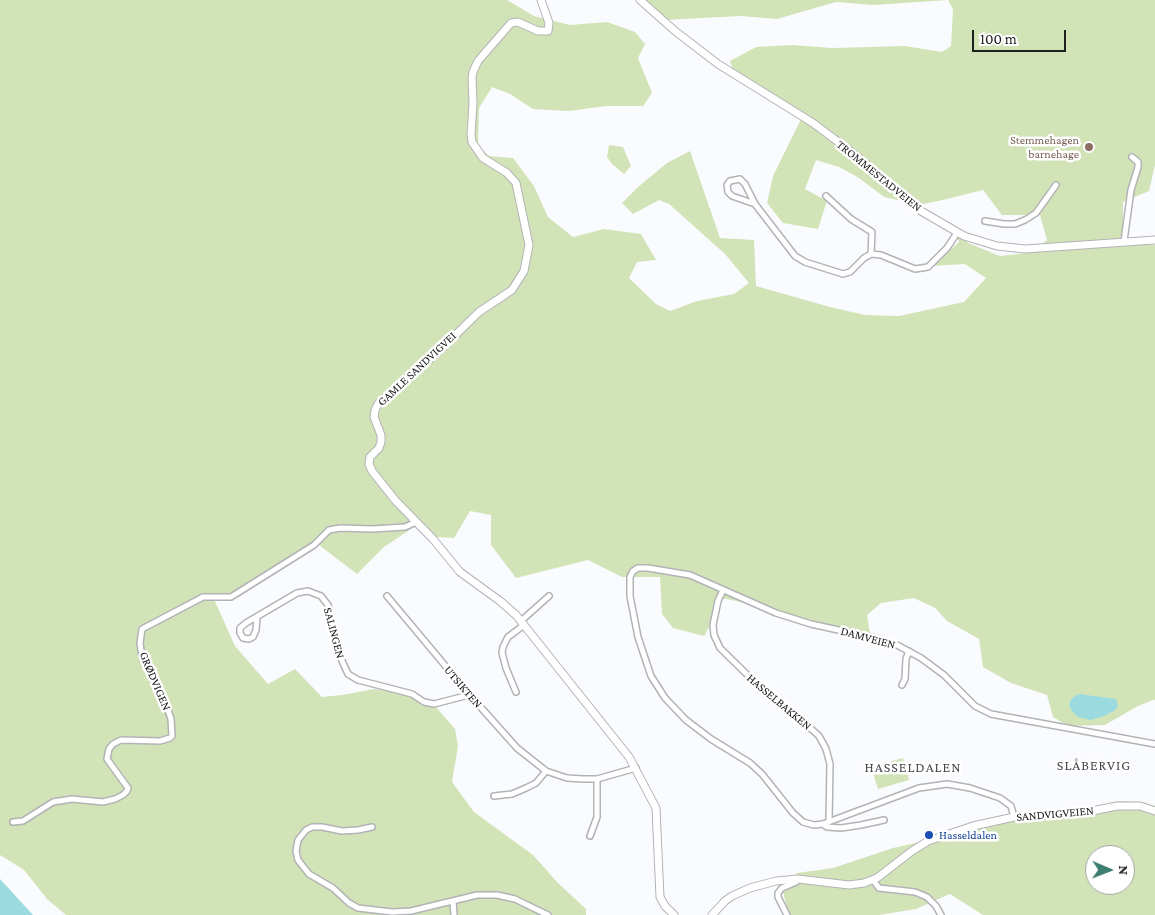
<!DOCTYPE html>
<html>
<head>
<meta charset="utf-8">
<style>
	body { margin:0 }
	#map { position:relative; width:1155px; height:915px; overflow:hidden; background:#fafbfe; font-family:"Crimson Pro",serif }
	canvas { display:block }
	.north { position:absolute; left:1085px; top:845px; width:50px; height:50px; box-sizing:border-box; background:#fff; border:1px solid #a6a6a6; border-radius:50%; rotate:91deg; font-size:14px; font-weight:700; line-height:20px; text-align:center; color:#202021 }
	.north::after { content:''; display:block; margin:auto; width:18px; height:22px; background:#3c7e6f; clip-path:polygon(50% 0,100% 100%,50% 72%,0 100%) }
	.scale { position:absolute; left:972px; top:30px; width:94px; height:22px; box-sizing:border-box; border:2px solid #202021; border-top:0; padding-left:6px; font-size:15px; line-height:18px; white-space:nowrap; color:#202021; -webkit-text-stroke:4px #fff; paint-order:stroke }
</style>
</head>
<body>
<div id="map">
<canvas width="1155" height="915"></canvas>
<div class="north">N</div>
<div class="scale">100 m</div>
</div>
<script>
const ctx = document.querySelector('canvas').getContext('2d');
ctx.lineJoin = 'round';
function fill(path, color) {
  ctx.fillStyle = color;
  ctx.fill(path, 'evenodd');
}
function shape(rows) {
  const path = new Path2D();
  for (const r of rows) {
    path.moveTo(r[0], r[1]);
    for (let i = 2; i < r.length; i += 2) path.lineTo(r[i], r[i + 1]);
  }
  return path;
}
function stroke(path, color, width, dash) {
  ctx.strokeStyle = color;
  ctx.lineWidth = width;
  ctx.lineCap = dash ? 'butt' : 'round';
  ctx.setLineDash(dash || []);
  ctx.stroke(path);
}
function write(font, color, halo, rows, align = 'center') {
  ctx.font = font + ' "Crimson Pro",serif';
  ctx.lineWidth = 5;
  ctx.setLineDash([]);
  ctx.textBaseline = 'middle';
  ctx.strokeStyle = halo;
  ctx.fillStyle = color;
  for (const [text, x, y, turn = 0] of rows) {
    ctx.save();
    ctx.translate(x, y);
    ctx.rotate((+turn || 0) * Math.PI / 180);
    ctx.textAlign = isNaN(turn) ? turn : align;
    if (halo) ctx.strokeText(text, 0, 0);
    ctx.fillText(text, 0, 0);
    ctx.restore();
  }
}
fill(shape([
	[0,0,507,0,534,16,570,25,607,22,635,32,645,44,638,58,652,93,643,106,606,106,569,111,533,109,510,94,492,87,479,108,478,145,489,156,513,158,534,186,548,217,573,237,604,229,641,234,656,260,637,262,629,278,656,304,670,311,697,301,734,294,749,283,725,254,669,204,659,200,633,214,622,203,638,187,667,163,690,151,720,238,754,240,756,286,830,307,865,315,899,316,964,302,986,278,965,264,932,266,959,242,950,225,968,243,1000,256,1027,253,1036,249,1047,240,1040,215,1002,215,983,190,947,199,919,205,884,197,859,178,839,167,816,160,805,189,827,201,818,229,783,223,767,203,773,176,803,115,734,73,730,61,756,47,793,45,831,48,905,46,942,52,951,46,953,9,948,0,874,5,836,2,777,19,740,16,666,20,637,0,1155,0,1155,165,1149,191,1123,202,1123,230,1120,238,1135,245,1155,245,1155,700,1153,700,1138,706,1105,725,1068,726,1053,717,1047,695,1011,683,983,667,979,639,947,621,935,608,914,598,881,603,867,615,870,633,884,638,884,639,865,638,759,606,722,598,711,624,704,636,673,628,662,614,660,577,622,577,588,560,516,578,491,545,491,515,470,511,454,538,435,537,414,527,384,547,357,574,315,542,233,592,213,597,235,646,268,684,295,669,322,697,342,695,374,689,408,694,423,703,429,699,455,729,458,746,452,782,474,812,533,855,558,883,586,909,586,915,66,915,47,899,24,870,0,855],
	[609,145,623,147,631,166,624,174,612,164,607,157],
	[903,758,909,780,878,789,871,767],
	[1120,801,1143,802,1155,806,1155,915,983,915,950,894,916,909,879,915,789,915,783,892,797,873,833,868,893,848,929,840,999,816,1035,811,1072,811],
	[1095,855,1125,855,1125,885,1095,885]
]), '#d2e4b7');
fill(shape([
	[1079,694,1116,699,1118,706,1114,711,1104,716,1091,720,1078,717,1071,710,1069,704,1072,698],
	[0,879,33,915,0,915]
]), '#9bdbe0');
const street = shape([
	[826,196,851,219,872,232,871,254],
	[755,204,732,196,728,192,727,185,730,181,740,179,745,184,755,204,795,256,805,262,843,274,850,272,864,258,871,254,881,255,915,269,928,267,947,248,957,233],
	[985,221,1004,224,1015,224,1025,220,1036,213,1056,185],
	[1124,241,1131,190,1138,167,1138,162,1132,157],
	[723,590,718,601,713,625,714,635,720,648,769,696,809,727,819,736,826,749,830,764,829,822],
	[387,596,468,693,517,748,546,771,567,778,583,779,597,779,636,768],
	[257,617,256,630,253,637,249,639,243,638,240,633,240,628,246,623,297,593,308,591,321,596,328,605,338,652,348,674,358,680,412,694,424,702,434,704,465,696,468,693],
	[521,621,549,596],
	[902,685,905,679,906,659,909,651],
	[516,692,506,668,502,653,503,647,508,637,524,625],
	[494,796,512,794,526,788,536,783,546,771],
	[1014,817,1011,806,1000,798,970,788,947,784,919,788,823,824,814,825,803,822,793,813,762,774,750,763,711,739,686,720,665,698,651,676,638,637,630,596,630,577,633,571,638,568,648,568,690,575,776,613,811,624,875,638,897,645,921,658,944,675,975,706,991,714,1155,744],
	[13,822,23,821,53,802,72,799,103,802,115,799,123,795,127,791,128,788,107,759,109,749,113,744,121,740,160,741,170,738,172,736,171,719,166,704,142,657,140,643,142,629,203,597,231,597,314,545,329,530,340,528,372,529,405,527,416,522],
	[823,824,827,827,841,828,861,825,884,820],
	[372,827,358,830,342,831,322,827,312,827,306,830,298,840,296,851,298,860,309,874,333,888,349,903,358,908,392,912,411,911,477,895,497,895,515,899,548,915],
	[590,836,597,817,597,779],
	[873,880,879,888,915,892,927,897,936,906,941,915],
	[453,901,454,915],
	[787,915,778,897,778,893,782,888,796,882,797,880]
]);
const secondary = shape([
	[541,0,549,23,548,31,538,31,518,22,511,23,478,61,473,72,472,78,473,103,471,135,472,142,483,158,507,173,516,183,529,245,524,271,512,290,479,312,440,350,378,404,375,410,374,417,381,435,381,442,379,448,370,457,369,464,372,471,395,500,433,539,460,572,500,601,516,615,629,757,656,808,660,897,665,906,674,915],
	[640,0,675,31,718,64,813,123,853,153,921,211,964,236,997,246,1025,249,1155,240],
	[712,915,725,901,732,896,750,888,776,881,798,879,849,885,864,883,877,878,912,851,928,841,973,826,1014,817,1082,813,1117,806,1140,806,1155,811]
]);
stroke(street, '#b2b3b6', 8);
stroke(secondary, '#b2b3b6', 9);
stroke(street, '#fff', 5);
stroke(secondary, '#fff', 7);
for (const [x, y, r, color] of [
	[1089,147,5,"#8d6e63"],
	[929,835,5,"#1a4fb4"]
]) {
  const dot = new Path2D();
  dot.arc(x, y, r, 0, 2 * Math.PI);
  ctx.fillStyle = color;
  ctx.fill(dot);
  stroke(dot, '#fff', 2);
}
write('12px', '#785e54', '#fff', [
	["Stemmehagen",1079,140],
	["barnehage",1079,154]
], 'right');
write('12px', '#202021', '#fff', [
	["TROMMESTADVEIEN",879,176,39],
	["GAMLE SANDVIGVEI",417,369,-43],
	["SALINGEN",334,633,75],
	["DAMVEIEN",868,638,15],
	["GRØDVIGEN",155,681,67],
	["UTSIKTEN",463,687,49],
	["HASSELBAKKEN",779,702,40],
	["SANDVIGVEIEN",1055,814,-5]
]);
write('12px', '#164399', '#fff', [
	["Hasseldalen",939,835]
], 'left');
ctx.letterSpacing = '1px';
write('14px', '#48494c', '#fff', [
	["SLÅBERVIG",1094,766],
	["HASSELDALEN",913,768]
]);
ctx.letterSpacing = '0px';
</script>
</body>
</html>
